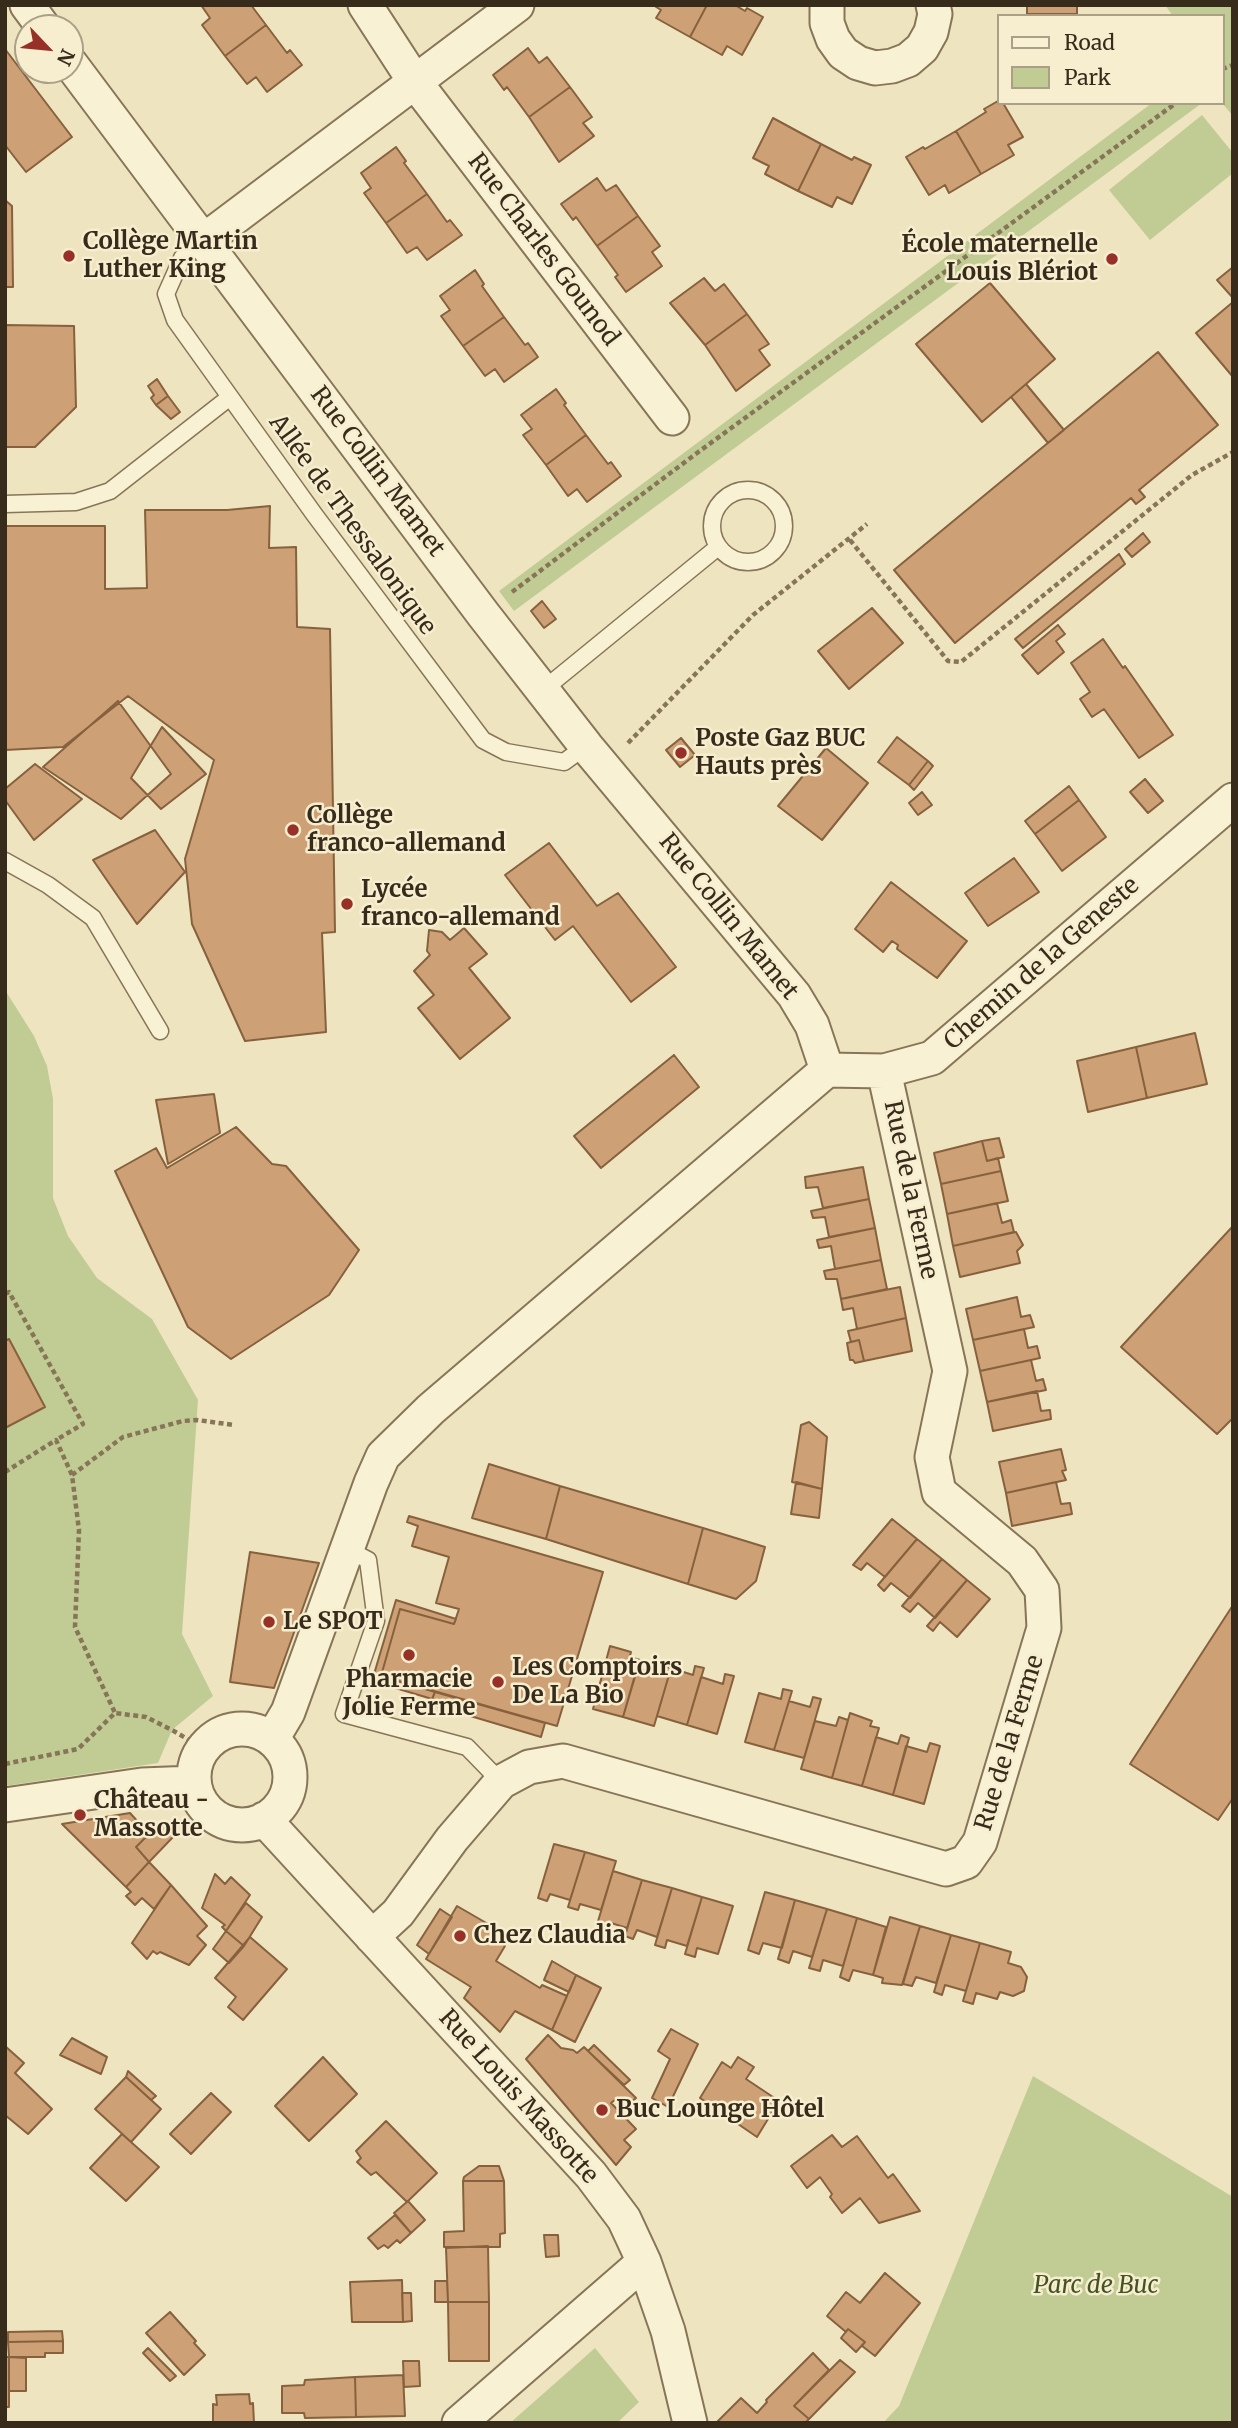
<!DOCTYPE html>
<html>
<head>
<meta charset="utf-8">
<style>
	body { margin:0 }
	#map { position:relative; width:1238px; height:2428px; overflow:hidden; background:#eee4c0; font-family:Merriweather,serif }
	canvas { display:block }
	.frame { position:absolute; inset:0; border:7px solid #372b1c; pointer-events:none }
	.legend { position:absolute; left:997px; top:14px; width:228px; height:91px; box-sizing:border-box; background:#f6eecf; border:2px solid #aaa087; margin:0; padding:9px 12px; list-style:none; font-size:21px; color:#372b1c }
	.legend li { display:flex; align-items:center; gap:14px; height:35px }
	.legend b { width:35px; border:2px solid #aaa087 }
	.north { position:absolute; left:14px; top:14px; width:70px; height:70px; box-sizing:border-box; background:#f6eecf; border:2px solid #aaa087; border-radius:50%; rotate:116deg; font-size:19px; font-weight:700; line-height:28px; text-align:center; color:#372b1c }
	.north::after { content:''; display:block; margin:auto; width:24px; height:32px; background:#973027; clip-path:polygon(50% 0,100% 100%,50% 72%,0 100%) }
</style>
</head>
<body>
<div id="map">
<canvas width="1238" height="2428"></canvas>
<div class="frame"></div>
<ul class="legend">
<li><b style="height:9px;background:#f9f1d3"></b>Road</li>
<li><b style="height:19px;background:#c1cc94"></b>Park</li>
</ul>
<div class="north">N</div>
</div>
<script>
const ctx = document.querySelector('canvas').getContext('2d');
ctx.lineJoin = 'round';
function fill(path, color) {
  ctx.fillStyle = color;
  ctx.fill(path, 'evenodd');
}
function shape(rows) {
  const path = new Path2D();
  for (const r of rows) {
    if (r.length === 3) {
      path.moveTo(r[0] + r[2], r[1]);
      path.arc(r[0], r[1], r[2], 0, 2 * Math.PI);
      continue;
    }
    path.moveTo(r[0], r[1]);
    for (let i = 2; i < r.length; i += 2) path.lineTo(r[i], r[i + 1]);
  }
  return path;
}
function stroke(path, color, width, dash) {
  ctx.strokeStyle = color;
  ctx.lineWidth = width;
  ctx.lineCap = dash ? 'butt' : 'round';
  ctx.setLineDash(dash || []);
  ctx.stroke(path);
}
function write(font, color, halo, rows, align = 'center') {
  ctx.font = font + ' Merriweather,serif';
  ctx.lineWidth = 5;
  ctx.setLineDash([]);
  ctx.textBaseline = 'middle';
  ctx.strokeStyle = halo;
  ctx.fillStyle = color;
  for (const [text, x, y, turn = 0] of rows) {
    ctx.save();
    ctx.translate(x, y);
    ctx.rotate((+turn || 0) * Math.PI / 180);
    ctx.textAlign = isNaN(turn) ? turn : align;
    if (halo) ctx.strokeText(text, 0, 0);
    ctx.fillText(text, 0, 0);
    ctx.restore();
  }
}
fill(shape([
	[1165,5,1233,5,1233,116,1222,103,1222,16,1173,16],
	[1152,103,1202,103,514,611,499,591],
	[1202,115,1233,153,1233,173,1150,240,1109,190],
	[5,990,34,1036,47,1066,53,1099,53,1198,68,1236,97,1278,152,1319,198,1400,182,1634,213,1696,172,1730,158,1763,5,1786],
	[1033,2076,1233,2197,1233,2423,883,2423,899,2406],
	[595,2348,639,2402,617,2423,510,2423]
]), '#c1cc94');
const building = shape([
	[201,5,251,5,266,25,225,56,202,25,210,18,201,5],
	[653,5,707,5,690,37,656,18,661,10,653,5],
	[707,5,735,5,745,11,747,8,763,17,742,55,727,46,722,55,690,37,707,5],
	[1027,5,1077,5,1077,14,1027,14,1027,5],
	[266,25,287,53,290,50,302,65,267,92,256,77,247,84,225,56,266,25],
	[528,48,539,63,547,57,570,87,529,117,507,87,504,90,493,75,528,48],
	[5,49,72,137,26,172,5,145,5,49],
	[570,87,592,117,583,123,594,136,559,162,529,117,570,87],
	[998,101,998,103,1003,103,1023,137,1008,145,1014,155,981,174,956,131,986,112,984,109,998,101],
	[773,118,821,144,798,191,765,174,769,166,753,158,773,118],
	[956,131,981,174,949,193,945,185,929,195,906,157,923,147,925,149,956,131],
	[821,144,852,160,854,157,871,165,852,204,837,197,832,207,798,191,821,144],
	[396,147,406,161,404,163,427,194,386,223,364,193,371,188,361,173,396,147],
	[597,178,606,191,616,185,638,216,597,246,576,217,573,220,561,204,597,178],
	[427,194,447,222,450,220,462,235,427,260,417,247,407,253,386,223,427,194],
	[5,200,12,206,13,287,5,287,5,200],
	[638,216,660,246,652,252,662,266,626,292,615,277,618,275,597,246,638,216],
	[1233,267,1233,298,1217,280,1233,267],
	[475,270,484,284,482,286,504,317,463,346,441,316,450,310,440,296,475,270],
	[704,278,715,291,724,284,747,314,705,345,670,303,704,278],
	[990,283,1055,359,982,422,916,344,990,283],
	[1233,302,1233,377,1196,333,1233,302],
	[747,314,769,344,759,350,770,365,736,391,705,345,747,314],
	[504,317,525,345,528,343,538,357,504,382,495,369,485,376,463,346,504,317],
	[5,325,74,326,76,407,35,447,5,447,5,325],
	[1158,352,1218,425,1139,490,1145,497,1136,504,1131,498,955,643,894,570,1158,352],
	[157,379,168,396,156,405,151,398,154,395,148,386,157,379],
	[1026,384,1064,430,1048,443,1011,397,1026,384],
	[556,389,566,403,564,405,586,435,546,465,523,435,532,429,521,415,556,389],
	[168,396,180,412,171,419,156,405,168,396],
	[586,435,608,464,611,462,621,476,587,502,577,489,568,496,546,465,586,435],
	[270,506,269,548,296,547,297,627,330,629,335,932,322,933,326,1032,245,1041,192,924,185,859,214,760,128,696,63,747,5,750,5,526,105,526,105,589,147,588,145,510,227,510,270,506],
	[1143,533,1150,542,1132,557,1125,549,1143,533],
	[1119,554,1125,564,1023,648,1015,639,1119,554],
	[542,601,556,619,544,628,531,611,542,601],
	[872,608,903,643,849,689,818,651,872,608],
	[1058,625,1065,634,1056,641,1064,652,1038,674,1022,655,1058,625],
	[1103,639,1123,668,1125,666,1173,735,1139,758,1104,709,1092,717,1080,699,1090,692,1071,663,1103,639],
	[118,701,171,774,121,819,43,767,118,701],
	[162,727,206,774,161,809,131,778,162,727],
	[897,737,928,761,909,785,878,762,897,737],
	[681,738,695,755,680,767,666,750,681,738],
	[826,748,868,783,822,840,778,806,826,748],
	[928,761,933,766,914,790,909,785,928,761],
	[35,764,82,799,34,840,5,800,5,789,35,764],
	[1145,779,1163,801,1148,813,1130,792,1145,779],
	[1069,786,1079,800,1035,834,1025,821,1069,786],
	[922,792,932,805,918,815,909,803,922,792],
	[1079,800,1106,837,1062,871,1035,834,1079,800],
	[155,830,185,872,137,924,93,860,155,830],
	[549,843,597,906,618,893,676,967,631,1002,573,926,555,940,505,875,549,843],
	[1014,858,1039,892,988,926,965,893,1014,858],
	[891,882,967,941,937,978,897,949,898,945,892,941,883,952,855,929,891,882],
	[464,928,487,954,469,968,510,1018,460,1059,418,1008,434,995,414,971,430,955,427,951,429,930,442,932,450,940,464,928],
	[1195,1033,1207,1084,1147,1098,1136,1047,1195,1033],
	[1136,1047,1147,1098,1088,1112,1077,1061,1136,1047],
	[674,1055,699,1087,601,1168,574,1136,674,1055],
	[214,1094,220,1133,168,1164,156,1100,214,1094],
	[236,1127,272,1164,286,1166,359,1250,329,1295,231,1359,188,1327,115,1171,156,1148,167,1168,236,1127],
	[999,1138,1004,1157,987,1161,982,1141,999,1138],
	[982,1141,987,1161,998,1158,1001,1171,941,1184,934,1153,982,1141],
	[863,1167,869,1199,823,1208,818,1187,806,1188,805,1177,863,1167],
	[1001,1171,1008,1201,947,1214,941,1184,1001,1171],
	[869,1199,875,1228,829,1237,825,1217,813,1218,811,1211,869,1199],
	[997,1203,1002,1223,1011,1220,1014,1232,953,1246,947,1214,997,1203],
	[1233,1226,1233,1418,1217,1434,1121,1347,1233,1226],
	[875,1228,881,1260,835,1269,831,1246,819,1248,817,1240,875,1228],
	[1016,1232,1023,1245,1017,1251,1020,1263,960,1277,953,1246,1016,1232],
	[881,1260,887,1289,841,1299,837,1279,826,1279,824,1271,881,1260],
	[900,1287,906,1318,857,1329,853,1308,843,1310,841,1299,900,1287],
	[1017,1297,1021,1317,1030,1315,1034,1327,973,1340,966,1309,1017,1297],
	[906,1318,912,1351,864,1361,859,1340,851,1342,848,1331,906,1318],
	[1024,1329,1028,1348,1037,1346,1040,1358,980,1371,973,1340,1024,1329],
	[9,1339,45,1407,5,1428,5,1341,9,1339],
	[859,1340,864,1361,855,1363,853,1360,850,1360,847,1343,859,1340],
	[1031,1360,1036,1381,1043,1379,1046,1390,987,1402,980,1371,1031,1360],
	[1037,1391,1041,1411,1050,1410,1051,1419,993,1431,987,1402,1037,1391],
	[809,1422,827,1437,822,1489,792,1482,801,1425,809,1422],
	[1061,1449,1066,1470,1062,1471,1066,1480,1006,1493,999,1462,1061,1449],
	[489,1464,560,1486,546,1539,472,1518,489,1464],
	[796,1482,822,1489,819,1518,791,1514,796,1482],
	[1056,1482,1061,1504,1070,1503,1072,1514,1012,1526,1006,1493,1056,1482],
	[560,1486,703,1528,688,1584,546,1539,560,1486],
	[409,1516,603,1572,557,1726,381,1676,400,1609,454,1624,459,1609,436,1603,449,1557,412,1546,418,1526,407,1522,409,1516],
	[892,1519,917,1539,885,1577,867,1563,861,1570,853,1565,892,1519],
	[703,1528,765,1547,756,1581,736,1599,688,1584,703,1528],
	[917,1539,942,1559,910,1598,891,1583,884,1591,878,1585,917,1539],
	[250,1552,319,1563,274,1688,230,1682,250,1552],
	[942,1559,967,1580,935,1618,918,1603,910,1612,902,1606,942,1559],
	[967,1580,990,1599,957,1637,940,1622,933,1631,927,1626,967,1580],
	[396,1600,456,1619,454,1624,400,1609,381,1676,435,1692,432,1699,372,1681,396,1600],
	[1233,1605,1233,1798,1218,1820,1130,1764,1233,1605],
	[610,1646,631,1652,627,1667,606,1661,610,1646],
	[630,1657,640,1660,623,1717,593,1709,606,1661,627,1667,630,1657],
	[662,1665,671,1668,654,1726,623,1717,637,1668,659,1675,662,1665],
	[695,1666,704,1668,687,1725,657,1716,671,1668,693,1675,695,1666],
	[725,1674,734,1676,717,1734,687,1725,701,1677,723,1684,725,1674],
	[783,1689,792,1691,774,1750,745,1742,759,1693,781,1699,783,1689],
	[435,1692,545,1723,541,1737,430,1704,435,1692],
	[813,1697,821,1699,804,1758,774,1750,789,1701,810,1707,813,1697],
	[850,1713,872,1721,870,1726,879,1728,862,1786,832,1778,850,1713],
	[839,1717,848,1720,832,1778,801,1769,815,1721,836,1726,839,1717],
	[901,1735,909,1738,893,1795,862,1786,876,1737,898,1744,901,1735],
	[930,1743,940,1746,924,1804,893,1795,906,1746,927,1752,930,1743],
	[130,1813,149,1834,136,1847,149,1862,126,1887,62,1824,130,1813],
	[160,1823,174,1836,149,1862,136,1847,160,1823],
	[554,1844,585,1852,570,1900,550,1894,547,1901,538,1898,554,1844],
	[585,1852,616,1861,601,1910,580,1904,578,1910,568,1907,585,1852],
	[149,1862,171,1885,154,1909,142,1898,135,1905,126,1896,131,1892,126,1887,149,1862],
	[613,1871,642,1880,627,1928,608,1922,605,1930,596,1928,613,1871],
	[215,1874,225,1884,231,1877,250,1895,226,1931,222,1927,225,1925,202,1908,215,1874],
	[642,1880,672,1888,657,1937,637,1930,633,1939,625,1936,642,1880],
	[171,1885,207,1926,197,1936,206,1945,189,1965,160,1952,157,1954,153,1951,147,1959,132,1943,171,1885],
	[672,1888,702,1897,687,1946,667,1940,665,1948,655,1945,672,1888],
	[765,1892,795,1900,782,1948,763,1943,759,1954,748,1950,765,1892],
	[702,1897,733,1906,718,1954,697,1948,695,1957,685,1954,702,1897],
	[795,1900,827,1909,812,1957,793,1951,789,1963,778,1959,795,1900],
	[246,1903,262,1917,244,1946,226,1931,246,1903],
	[457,1906,507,1935,502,1943,505,1946,496,1961,540,1988,542,1985,567,1996,552,2030,515,2011,500,2032,464,1998,471,1987,426,1959,457,1906],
	[440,1909,452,1917,429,1954,417,1945,440,1909],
	[827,1909,857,1918,843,1966,823,1960,820,1971,809,1968,827,1909],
	[890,1917,920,1926,902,1985,882,1983,883,1978,873,1975,890,1917],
	[857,1918,886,1927,873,1975,853,1970,849,1981,840,1977,857,1918],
	[920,1926,951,1935,936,1983,916,1977,912,1986,903,1984,920,1926],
	[226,1931,244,1946,229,1963,213,1949,226,1931],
	[951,1935,980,1943,966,1991,945,1985,942,1995,934,1992,951,1935],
	[250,1937,287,1969,243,2020,228,2007,236,1997,215,1978,250,1937],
	[980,1943,1011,1952,1008,1963,1021,1967,1027,1977,1024,1991,1013,1996,1000,1992,997,1999,976,1993,973,2004,963,2001,980,1943],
	[552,1961,576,1975,569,1992,544,1980,552,1961],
	[576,1975,601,1988,575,2042,552,2030,576,1975],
	[671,2029,698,2044,668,2107,652,2098,670,2059,658,2051,671,2029],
	[548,2035,561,2048,573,2050,577,2053,584,2047,636,2098,625,2108,616,2099,611,2103,636,2129,624,2140,631,2147,616,2165,526,2059,548,2035],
	[72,2038,107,2057,101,2074,60,2055,72,2038],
	[594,2045,630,2080,624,2085,588,2051,594,2045],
	[5,2046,24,2063,15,2073,52,2109,28,2134,5,2115,5,2046],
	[323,2057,357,2094,309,2141,275,2106,323,2057],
	[738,2057,754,2067,746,2079,779,2101,757,2137,700,2098,722,2062,731,2068,738,2057],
	[128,2071,156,2096,151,2100,126,2077,128,2071],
	[126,2077,161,2109,131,2142,95,2109,126,2077],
	[211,2093,231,2112,191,2154,170,2134,211,2093],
	[386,2121,437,2173,407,2202,376,2172,371,2175,357,2162,361,2158,356,2151,386,2121],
	[122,2134,159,2167,126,2201,90,2168,122,2134],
	[832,2135,842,2147,857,2136,888,2178,893,2174,920,2211,879,2223,860,2198,842,2213,830,2197,832,2194,820,2177,807,2188,791,2166,832,2135],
	[479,2166,499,2166,504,2181,463,2181,464,2177,479,2166],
	[463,2181,504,2181,505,2233,500,2234,500,2247,444,2247,444,2232,464,2231,463,2181],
	[408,2201,425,2220,411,2233,394,2213,408,2201],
	[395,2215,411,2233,400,2243,397,2240,388,2248,384,2245,378,2249,368,2238,395,2215],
	[544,2235,558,2235,559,2256,546,2257,544,2235],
	[488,2246,489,2302,448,2302,446,2248,488,2246],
	[885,2273,920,2303,875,2356,862,2346,865,2342,848,2329,846,2332,827,2316,846,2292,860,2303,885,2273],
	[402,2280,403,2322,352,2322,350,2282,402,2280],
	[435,2281,447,2281,448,2302,435,2302,435,2281],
	[402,2293,411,2293,412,2321,403,2322,402,2293],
	[448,2302,489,2302,489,2361,449,2361,448,2302],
	[170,2312,196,2341,194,2343,205,2355,184,2375,146,2333,170,2312],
	[848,2329,865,2342,856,2352,841,2338,848,2329],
	[62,2331,63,2341,8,2342,8,2332,62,2331],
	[63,2341,63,2353,45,2353,45,2357,9,2357,8,2342,63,2341],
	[148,2348,176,2376,170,2381,143,2353,148,2348],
	[813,2353,829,2370,794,2406,809,2419,805,2423,716,2423,741,2398,757,2413,767,2402,766,2400,813,2353],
	[5,2357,9,2357,9,2407,5,2407,5,2357],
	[9,2357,26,2358,26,2391,9,2391,9,2357],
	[840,2360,855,2372,809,2419,794,2406,840,2360],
	[403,2361,419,2361,420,2386,404,2387,403,2361],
	[403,2375,405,2416,356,2417,355,2377,403,2375],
	[355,2377,356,2417,305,2418,304,2413,282,2413,282,2386,304,2385,305,2380,355,2377],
	[249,2394,250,2404,253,2403,254,2423,213,2423,213,2404,217,2405,216,2395,249,2394]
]);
fill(building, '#cda175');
stroke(building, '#87613d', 2);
const lane = shape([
	[202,242,182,258,166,294,175,320,314,514,483,740,506,752,564,762,586,746],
	[748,526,36],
	[5,504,76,502,110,491,230,397],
	[543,690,718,547],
	[5,861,48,885,93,918,160,1031],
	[347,1549,368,1560,376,1621,344,1714,467,1747,501,1782]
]);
const street = shape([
	[27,5,44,28],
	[365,5,415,82,672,418],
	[827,5,827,23,833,39,843,53,858,63,875,68,892,66,908,60,922,48,931,32,935,14,933,5],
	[70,63,483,614,586,746,794,995,812,1025,827,1070],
	[202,242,517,5],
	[827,1070,884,1071,932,1058,1233,800],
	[242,1777,48],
	[272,1739,288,1712,371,1483,383,1456,431,1409,827,1070],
	[5,1805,142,1785,194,1783],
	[264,1819,591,2175,624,2219,644,2262,668,2331,690,2423],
	[372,1937,398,1913,452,1839,501,1782,529,1767,563,1761,946,1869,966,1862,980,1842,1044,1628,1042,1590,1022,1561,939,1492,932,1457,950,1371,884,1071],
	[459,2423,644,2262]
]);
stroke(lane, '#877558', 19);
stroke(street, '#877558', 37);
stroke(shape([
	[1222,69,1233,65],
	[850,540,948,661,961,662,1192,475,1233,452],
	[512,592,697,453,1176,103],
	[628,743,753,615,867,524],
	[5,1294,9,1292,83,1424,56,1440],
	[5,1472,56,1440,72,1475,79,1530,75,1627,115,1713],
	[72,1475,123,1437,183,1421,197,1420,234,1425],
	[5,1764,78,1749,115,1713,146,1717,172,1730,201,1747]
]), '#877558', 4.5, [5, 3.5]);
stroke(lane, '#f9f1d3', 16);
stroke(street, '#f9f1d3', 33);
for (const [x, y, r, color] of [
	[69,256,7,"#973027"],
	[1112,259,7,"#973027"],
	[681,753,7,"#973027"],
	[293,830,7,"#973027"],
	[347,904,7,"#973027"],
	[269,1622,7,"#973027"],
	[409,1655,7,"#973027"],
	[498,1682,7,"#973027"],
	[80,1815,7,"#973027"],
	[460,1936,7,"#973027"],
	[602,2110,7,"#973027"]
]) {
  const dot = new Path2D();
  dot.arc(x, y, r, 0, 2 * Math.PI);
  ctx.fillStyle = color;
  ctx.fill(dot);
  stroke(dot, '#f6eecf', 2.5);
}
write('bold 24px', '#372b1c', '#f6eecf', [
	["Collège Martin",83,242],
	["Luther King",83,270],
	["École maternelle",1098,245,"right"],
	["Louis Blériot",1098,273,"right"],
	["Poste Gaz BUC",695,739],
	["Hauts près",695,767],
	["Collège",307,816],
	["franco-allemand",307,844],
	["Lycée",361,890],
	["franco-allemand",361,918],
	["Le SPOT",283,1622],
	["Les Comptoirs",512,1668],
	["De La Bio",512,1696],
	["Pharmacie",409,1680,"center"],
	["Jolie Ferme",409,1708,"center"],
	["Château -",94,1801],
	["Massotte",94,1829],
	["Chez Claudia",474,1936],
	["Buc Lounge Hôtel",616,2110]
], 'left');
write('24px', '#372b1c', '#f6eecf', [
	["Rue Charles Gounod",543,250,53],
	["Rue Collin Mamet",377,472,53],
	["Allée de Thessalonique",352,525,54],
	["Rue Collin Mamet",728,917,51],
	["Chemin de la Geneste",1042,964,-41],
	["Rue de la Ferme",910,1190,78],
	["Rue de la Ferme",1010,1743,-73],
	["Rue Louis Massotte",518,2097,48]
]);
write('italic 24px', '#435323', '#f6eecf', [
	["Parc de Buc",1096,2286]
]);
</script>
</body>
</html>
